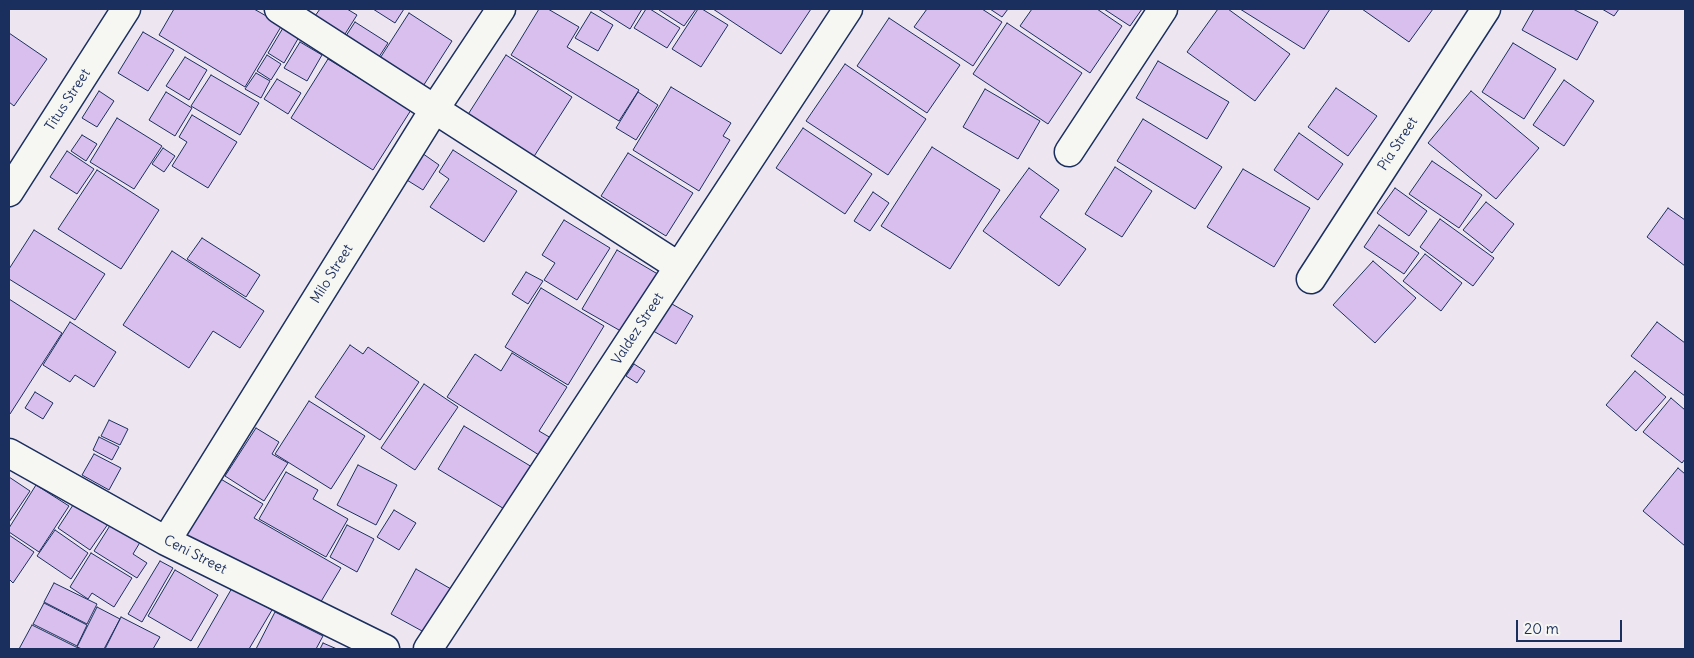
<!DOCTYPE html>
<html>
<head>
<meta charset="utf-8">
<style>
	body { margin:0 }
	#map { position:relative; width:1694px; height:658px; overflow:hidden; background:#ede6f1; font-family:Delius,sans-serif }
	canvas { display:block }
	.frame { position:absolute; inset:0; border:10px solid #1b2f5e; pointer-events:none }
	.scale { position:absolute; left:1516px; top:620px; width:106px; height:22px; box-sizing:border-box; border:2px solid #1b2f5e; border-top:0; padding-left:6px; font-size:15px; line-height:18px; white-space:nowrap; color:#1b2f5e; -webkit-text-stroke:4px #f6f6f2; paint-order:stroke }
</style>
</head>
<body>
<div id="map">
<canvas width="1694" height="658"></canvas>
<div class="frame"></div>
<div class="scale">20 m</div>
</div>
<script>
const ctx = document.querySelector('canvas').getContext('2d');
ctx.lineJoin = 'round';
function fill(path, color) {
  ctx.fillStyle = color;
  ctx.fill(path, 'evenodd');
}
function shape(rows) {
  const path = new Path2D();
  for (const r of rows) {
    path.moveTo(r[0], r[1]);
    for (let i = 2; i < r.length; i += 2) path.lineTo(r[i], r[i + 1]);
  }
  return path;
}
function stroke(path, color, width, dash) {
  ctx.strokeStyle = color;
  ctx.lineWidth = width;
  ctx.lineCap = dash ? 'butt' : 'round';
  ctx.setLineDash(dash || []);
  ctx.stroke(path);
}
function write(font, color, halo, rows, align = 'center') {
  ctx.font = font + ' Delius,sans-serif';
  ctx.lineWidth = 4;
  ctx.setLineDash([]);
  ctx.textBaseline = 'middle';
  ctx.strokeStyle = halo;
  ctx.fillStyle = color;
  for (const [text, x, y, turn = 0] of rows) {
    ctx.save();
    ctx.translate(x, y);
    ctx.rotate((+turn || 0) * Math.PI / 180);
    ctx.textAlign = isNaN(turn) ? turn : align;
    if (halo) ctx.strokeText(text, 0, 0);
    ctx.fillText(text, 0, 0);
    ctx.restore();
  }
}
const building = shape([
	[174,9,254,9,282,25,245,87,159,35,174,9],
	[320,9,347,9,357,15,340,42,310,23,320,9],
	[373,9,404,9,395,23,373,9],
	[539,9,548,9,579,27,567,47,639,90,619,121,511,55,539,9],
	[598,9,642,9,630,29,598,9],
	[646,9,650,9,680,28,667,48,634,28,646,9],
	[660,9,696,9,684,26,659,10,660,9],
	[698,9,702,9,728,25,701,67,672,49,698,9],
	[713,9,811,9,781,54,713,9],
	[927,9,982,9,1002,22,973,66,914,27,927,9],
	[990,9,1008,9,1002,17,990,9],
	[1032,9,1097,9,1122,26,1090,73,1020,26,1032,9],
	[1104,9,1142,9,1130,26,1104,9],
	[1218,9,1228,9,1290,54,1255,101,1187,52,1218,9],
	[1240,9,1330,9,1304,49,1240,9],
	[1362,9,1433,9,1409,42,1362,9],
	[1534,9,1573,9,1598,22,1577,60,1522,30,1534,9],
	[1602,9,1619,9,1614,16,1602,9],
	[591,12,613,25,598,51,575,38,591,12],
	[409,13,452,41,418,94,375,66,409,13],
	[889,18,960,65,927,113,857,66,889,18],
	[355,22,388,43,375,63,342,42,355,22],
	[1007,23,1082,73,1048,124,973,74,1007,23],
	[283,28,299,37,284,63,268,53,283,28],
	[143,32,174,50,148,91,118,73,143,32],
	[9,33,47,59,14,106,9,102,9,33],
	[300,42,322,55,307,81,284,68,300,42],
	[1513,43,1556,69,1524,119,1482,92,1513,43],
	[267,55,281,64,271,80,257,71,267,55],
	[506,55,572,97,533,158,467,116,506,55],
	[185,57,207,70,189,100,166,86,185,57],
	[328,59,411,110,373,170,291,118,328,59],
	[1158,61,1229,102,1207,139,1136,98,1158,61],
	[845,64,926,119,888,175,806,121,845,64],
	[256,73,270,81,261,98,245,89,256,73],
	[211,75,259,103,240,135,191,106,211,75],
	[277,79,301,93,288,114,264,99,277,79],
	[1564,80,1594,101,1564,146,1533,125,1564,80],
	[671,87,731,123,723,136,730,140,699,191,633,150,671,87],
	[1336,88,1377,116,1348,156,1308,127,1336,88],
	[985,89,1040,121,1018,159,963,127,985,89],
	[99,91,114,101,97,127,82,118,99,91],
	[1471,91,1539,148,1496,199,1428,143,1471,91],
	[166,92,192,108,175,136,149,120,166,92],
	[638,92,658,105,636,140,616,128,638,92],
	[192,115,237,142,208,188,172,166,187,142,179,137,192,115],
	[117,118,162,146,134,189,90,162,117,118],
	[1143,119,1222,167,1195,209,1117,161,1143,119],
	[803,128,872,174,845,214,776,168,803,128],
	[1299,133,1343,164,1318,200,1274,170,1299,133],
	[82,135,97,144,86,161,71,151,82,135],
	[932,147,1000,190,950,269,881,226,932,147],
	[163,148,175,156,164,172,152,164,163,148],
	[453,150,517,191,484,242,430,207,449,179,439,172,453,150],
	[67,151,94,169,77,194,50,177,67,151],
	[419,151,439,165,423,190,402,177,419,151],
	[628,153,693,193,666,236,601,196,628,153],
	[1432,161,1482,195,1459,228,1409,194,1432,161],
	[1115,167,1152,191,1122,237,1085,214,1115,167],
	[1029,168,1059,190,1040,217,1086,249,1059,286,983,231,1029,168],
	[1243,169,1310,208,1274,267,1207,227,1243,169],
	[97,170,159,210,121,269,58,229,97,170],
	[1395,188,1427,211,1409,236,1377,213,1395,188],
	[873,192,889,203,870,231,854,221,873,192],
	[1486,202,1514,224,1492,253,1463,230,1486,202],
	[1668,208,1685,220,1685,266,1647,237,1668,208],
	[1440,219,1494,258,1473,286,1420,247,1440,219],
	[564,220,610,248,577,300,544,280,555,263,542,255,564,220],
	[1379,225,1419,253,1404,274,1364,247,1379,225],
	[34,230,105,274,75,320,9,279,9,269,34,230],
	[202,238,260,275,246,297,187,259,202,238],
	[617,250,661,276,626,334,582,309,617,250],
	[172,251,264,311,240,348,213,331,189,368,123,325,172,251],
	[1425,254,1462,283,1441,311,1403,281,1425,254],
	[1373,261,1416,298,1375,343,1333,305,1373,261],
	[526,272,543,281,528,304,512,294,526,272],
	[541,288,604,326,568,385,505,347,541,288],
	[9,299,62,333,10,414,9,413,9,299],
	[665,300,693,316,676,344,648,328,665,300],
	[70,322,116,352,94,387,75,375,70,382,43,365,70,322],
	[1657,322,1685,343,1685,396,1631,356,1657,322],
	[350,345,363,354,368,347,419,382,380,440,315,397,350,345],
	[512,353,567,387,539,431,551,438,539,455,447,397,475,354,501,371,512,353],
	[634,364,645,371,637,383,626,376,634,364],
	[1635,371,1666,397,1636,431,1606,405,1635,371],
	[424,384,458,407,415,470,381,448,424,384],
	[35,392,53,403,43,419,25,408,35,392],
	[1671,398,1685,410,1685,459,1682,463,1643,432,1671,398],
	[309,401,365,436,331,489,275,454,309,401],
	[109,420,128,429,120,445,101,436,109,420],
	[464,426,532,467,506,510,438,469,464,426],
	[256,428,279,442,272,454,288,463,264,501,225,476,256,428],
	[99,437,119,447,112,460,93,450,99,437],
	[94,454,121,468,109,490,82,475,94,454],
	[358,465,397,485,376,525,337,505,358,465],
	[1678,468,1685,474,1685,546,1643,511,1678,468],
	[286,472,318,490,313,499,348,519,326,557,259,519,286,472],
	[9,477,30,491,9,522,9,477],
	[219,478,263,504,254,518,341,568,316,610,185,534,219,478],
	[36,485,69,506,39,552,9,532,9,528,36,485],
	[75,502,108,524,90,550,58,528,75,502],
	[394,510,416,523,399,550,377,537,394,510],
	[116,516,145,534,133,554,147,563,137,578,94,551,116,516],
	[347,525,374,539,357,572,330,557,347,525],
	[55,530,88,553,71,579,37,556,55,530],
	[9,535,34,552,13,583,9,579,9,535],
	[91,553,132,578,114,607,92,593,88,599,70,587,91,553],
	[160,561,173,568,142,622,128,614,160,561],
	[416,569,458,593,433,637,391,614,416,569],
	[175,570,218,595,191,641,148,616,175,570],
	[54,583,97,604,87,624,44,602,54,583],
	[232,588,272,610,249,649,197,649,232,588],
	[44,603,87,625,77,646,33,624,44,603],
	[97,607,120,619,104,649,82,649,77,647,97,607],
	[275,612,323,636,316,649,256,649,275,612],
	[121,617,160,637,153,649,105,649,121,617],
	[32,625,80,649,19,649,32,625],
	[323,643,337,649,320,649,323,643]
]);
fill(building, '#d9bfee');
stroke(building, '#1b2f5e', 1);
const minor = shape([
	[279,9,678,266],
	[1069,152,1163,9],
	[9,192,126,9],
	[1311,279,1486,9],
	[9,453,166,541,385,649],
	[166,541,434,110,501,9],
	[428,649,848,9]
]);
stroke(minor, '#1b2f5e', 31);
stroke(minor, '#f6f6f2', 28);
write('14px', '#1b2f5e', '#f6f6f2', [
	["Titus Street",68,100,-57],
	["Pia Street",1398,144,-57],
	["Milo Street",332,274,-58],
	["Valdez Street",638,329,-57],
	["Ceni Street",195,555,27]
]);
</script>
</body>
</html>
